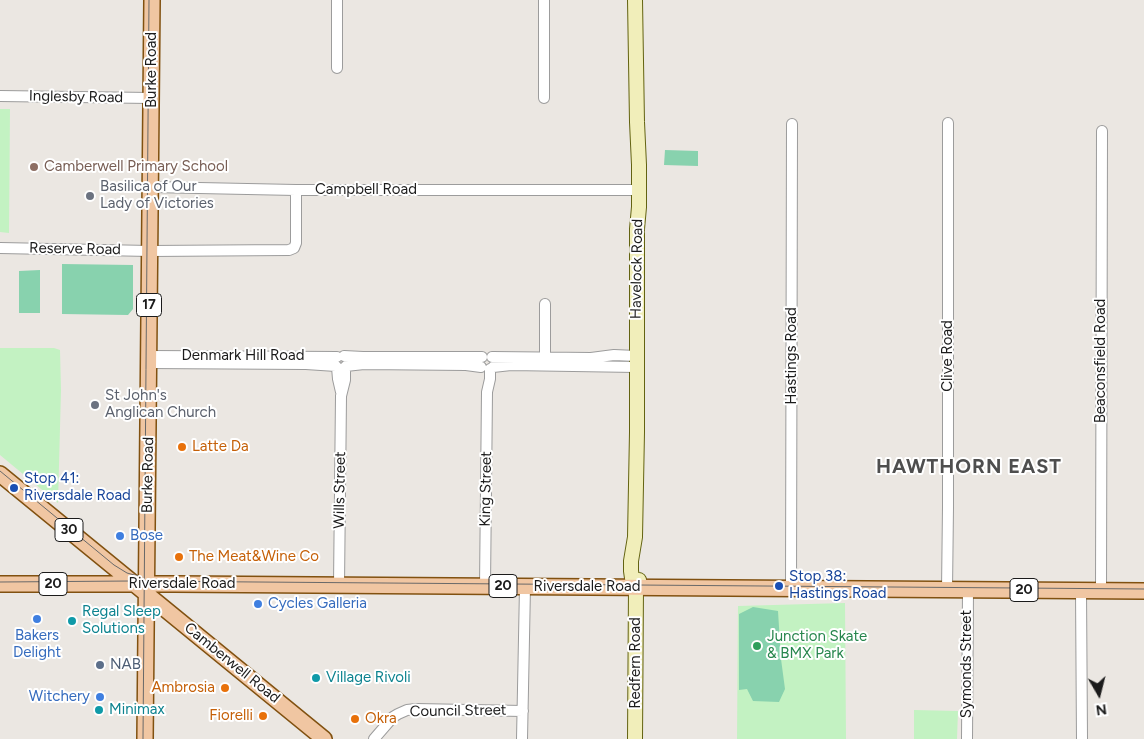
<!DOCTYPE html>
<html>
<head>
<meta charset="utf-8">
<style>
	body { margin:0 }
	#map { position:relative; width:1144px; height:739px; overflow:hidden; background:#ebe7e2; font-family:Figtree,sans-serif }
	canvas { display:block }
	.north { position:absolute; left:1074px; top:669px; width:50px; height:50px; -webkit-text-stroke:4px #fff; paint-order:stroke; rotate:172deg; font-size:14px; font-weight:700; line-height:20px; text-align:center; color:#1b1b1b }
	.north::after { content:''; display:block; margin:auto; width:18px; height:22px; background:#1b1b1b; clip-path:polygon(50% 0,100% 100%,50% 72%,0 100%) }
</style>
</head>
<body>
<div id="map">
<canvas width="1144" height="739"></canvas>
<div class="north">N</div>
</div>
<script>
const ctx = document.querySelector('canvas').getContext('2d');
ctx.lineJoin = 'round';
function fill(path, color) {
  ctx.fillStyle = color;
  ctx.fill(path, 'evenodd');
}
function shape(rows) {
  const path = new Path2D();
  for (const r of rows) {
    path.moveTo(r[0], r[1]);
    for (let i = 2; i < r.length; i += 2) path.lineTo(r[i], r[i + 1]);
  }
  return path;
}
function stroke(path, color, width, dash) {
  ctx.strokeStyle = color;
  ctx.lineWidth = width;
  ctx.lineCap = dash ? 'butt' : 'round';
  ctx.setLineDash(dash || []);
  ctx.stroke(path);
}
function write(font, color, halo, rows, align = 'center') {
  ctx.font = font + ' Figtree,sans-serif';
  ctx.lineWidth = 4;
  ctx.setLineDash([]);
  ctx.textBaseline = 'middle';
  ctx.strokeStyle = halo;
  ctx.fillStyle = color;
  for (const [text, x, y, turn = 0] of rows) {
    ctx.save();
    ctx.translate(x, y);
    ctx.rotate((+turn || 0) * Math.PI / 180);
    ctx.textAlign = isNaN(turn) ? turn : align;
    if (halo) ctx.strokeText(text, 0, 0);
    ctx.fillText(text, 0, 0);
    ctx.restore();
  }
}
fill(shape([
	[0,109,10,109,9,233,0,232],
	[0,348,54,348,60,350,61,390,58,503,0,455],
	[845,603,846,739,737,739,738,606],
	[914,710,958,711,957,739,914,739]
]), '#c3f2c2');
fill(shape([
	[665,150,698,151,698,166,664,165],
	[62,264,133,265,133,309,128,315,62,314],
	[40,270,40,313,19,313,19,271],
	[753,607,778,611,781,659,785,689,779,702,753,701,747,689,739,690,739,614]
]), '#88d2ae');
const street = shape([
	[337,68,337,0],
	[0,96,151,98],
	[544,98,544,0],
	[150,187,296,190],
	[0,248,150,251,289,250,294,248,296,243,296,190,639,190],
	[149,356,337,357],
	[344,356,363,357,482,357],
	[492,357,591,358,614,355,636,356],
	[149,363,306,364,336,366],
	[545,364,545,304],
	[346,366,364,364,466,365,481,367],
	[337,367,338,379,341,392],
	[493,367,511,365,636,367],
	[339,585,341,396,345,380,345,367],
	[485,586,487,392,490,379,490,369],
	[791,588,792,124],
	[947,590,948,507,948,123],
	[1081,591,1082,739],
	[1101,591,1102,131],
	[374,739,393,717,398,714,407,710,416,709,523,711],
	[522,739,525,587],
	[967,739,968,590]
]);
const secondary = shape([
	[635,0,637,122,639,165,639,207,637,229,637,432,635,537,631,561,631,571,632,578,636,587],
	[635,739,636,587,639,580]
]);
const primary = shape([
	[0,474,324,739],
	[0,584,175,584,1144,591],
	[145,739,152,0]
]);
stroke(street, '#9c9c9c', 12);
stroke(secondary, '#636311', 16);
stroke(primary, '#815110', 18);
stroke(street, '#fff', 10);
stroke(secondary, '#f1eeba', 14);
stroke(primary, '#f0c6a2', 15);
stroke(shape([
	[0,471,114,565,127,573,142,577],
	[0,582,131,581,1144,589],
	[143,739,149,0]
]), '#696969', 1);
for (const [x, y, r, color] of [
	[34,167,5,"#8d6e63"],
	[90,196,5,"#6b7280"],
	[95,405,5,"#6b7280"],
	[182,447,5,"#e8710a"],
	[14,488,5,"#1a4fb4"],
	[120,536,5,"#3f7fe0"],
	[179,557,5,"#e8710a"],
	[779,586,5,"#1a4fb4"],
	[258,604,5,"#3f7fe0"],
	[37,619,5,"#3f7fe0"],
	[72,621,5,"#0f9aa8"],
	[757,646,5,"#2e9e5b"],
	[100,665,5,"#5c6f8a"],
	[316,678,5,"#0f9aa8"],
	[225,688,5,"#e8710a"],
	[100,697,5,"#3f7fe0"],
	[99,710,5,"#0f9aa8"],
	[263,716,5,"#e8710a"],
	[355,719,5,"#e8710a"]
]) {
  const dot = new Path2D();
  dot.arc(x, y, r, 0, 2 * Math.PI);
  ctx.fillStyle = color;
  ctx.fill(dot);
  stroke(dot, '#fff', 2);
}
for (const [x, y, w] of [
	[149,305,25],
	[69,530,28],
	[53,584,28],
	[503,586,28],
	[1024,590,28]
]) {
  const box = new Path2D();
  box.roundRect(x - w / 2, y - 11.5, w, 23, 4);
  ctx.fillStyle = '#fff';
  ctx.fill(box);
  stroke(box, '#1b1b1b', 1);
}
write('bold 14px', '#1b1b1b', null, [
	["17",149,305],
	["30",69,530],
	["20",53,584],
	["20",503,586],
	["20",1024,590]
]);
write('15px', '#1b1b1b', '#fff', [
	["Burke Road",152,70,-90],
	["Inglesby Road",76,97,1],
	["Campbell Road",366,190],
	["Reserve Road",75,249,1],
	["Havelock Road",637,269,-89],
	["Denmark Hill Road",243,356],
	["Hastings Road",792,356,-90],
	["Clive Road",948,356,-90],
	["Beaconsfield Road",1101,361,-90],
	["Burke Road",148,475,-89],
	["King Street",486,489,-89],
	["Wills Street",340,490,-89],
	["Riversdale Road",182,584],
	["Riversdale Road",587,587],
	["Camberwell Road",232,663,39],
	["Redfern Road",636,663,-90],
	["Symonds Street",967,664,-90],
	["Council Street",458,711,-1]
]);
write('15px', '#785e54', '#fff', [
	["Camberwell Primary School",44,167]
], 'left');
write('15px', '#5b616d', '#fff', [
	["Basilica of Our",100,187],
	["Lady of Victories",100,204],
	["St John's",105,396],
	["Anglican Church",105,413]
], 'left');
write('15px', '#c56008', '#fff', [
	["Latte Da",192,447],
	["The Meat&Wine Co",189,557],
	["Ambrosia",215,688,"right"],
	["Fiorelli",253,716,"right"],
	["Okra",365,719]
], 'left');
write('15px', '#164399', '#fff', [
	["Stop 41:",24,479],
	["Riversdale Road",24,496],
	["Stop 38:",789,577],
	["Hastings Road",789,594]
], 'left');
write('15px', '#366cbe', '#fff', [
	["Bose",130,536],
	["Cycles Galleria",268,604],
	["Bakers",37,636,"center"],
	["Delight",37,653,"center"],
	["Witchery",90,697,"right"]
], 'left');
write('15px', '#0d838f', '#fff', [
	["Regal Sleep",82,612],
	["Solutions",82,629],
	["Village Rivoli",326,678],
	["Minimax",109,710]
], 'left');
write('15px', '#27864d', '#fff', [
	["Junction Skate",767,637],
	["& BMX Park",767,654]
], 'left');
write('15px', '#4e5e75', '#fff', [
	["NAB",110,665]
], 'left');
ctx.letterSpacing = '1px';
write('bold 20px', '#4e4e4e', '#fff', [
	["HAWTHORN EAST",969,467]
]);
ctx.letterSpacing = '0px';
</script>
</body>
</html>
